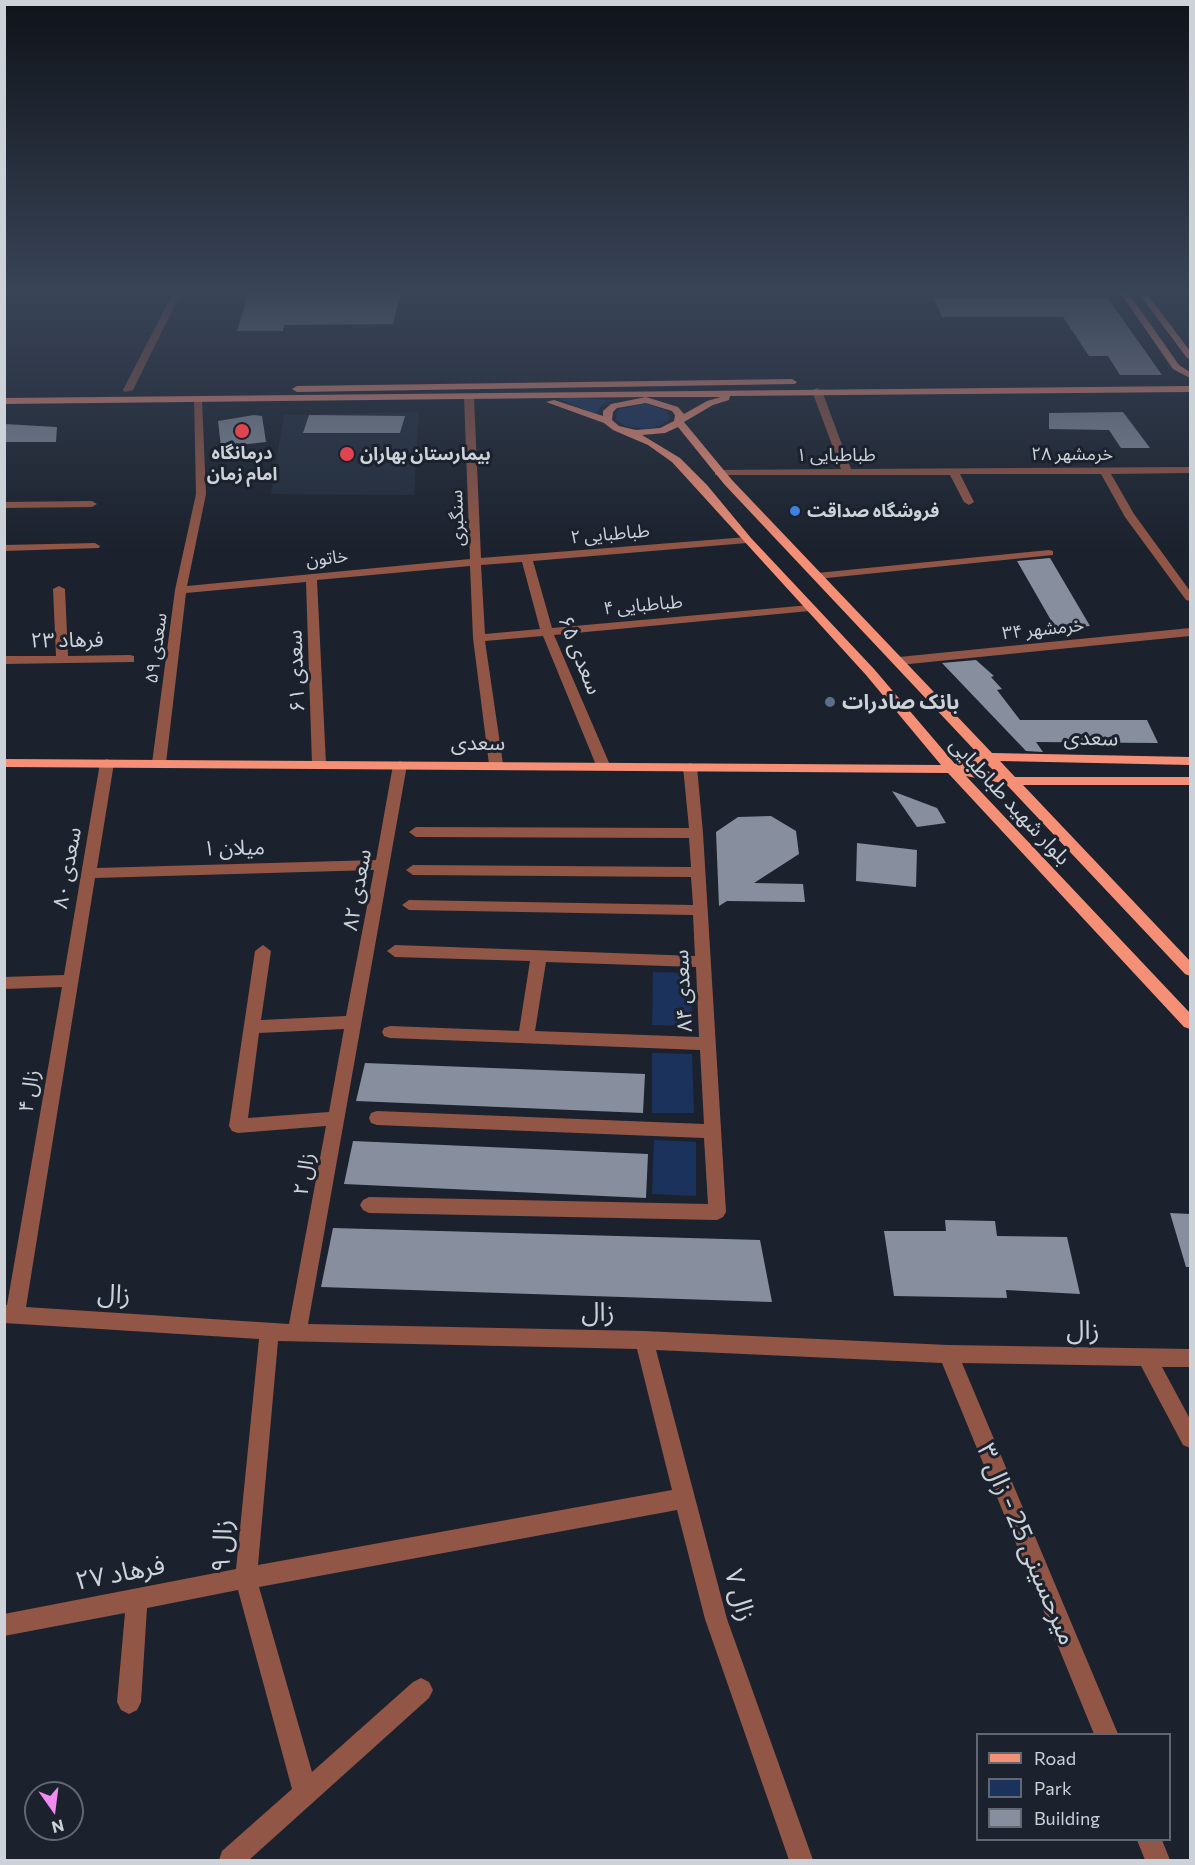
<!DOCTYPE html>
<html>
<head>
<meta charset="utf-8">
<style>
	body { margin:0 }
	#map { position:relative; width:1195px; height:1865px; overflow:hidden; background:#1b222d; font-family:Commissioner,sans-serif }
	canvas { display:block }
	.frame { position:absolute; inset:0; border:6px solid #cdd2d9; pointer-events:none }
	.legend { position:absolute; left:976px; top:1733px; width:195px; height:108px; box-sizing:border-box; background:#1b222d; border:2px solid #626872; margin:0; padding:8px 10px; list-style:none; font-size:18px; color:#cdd2d9 }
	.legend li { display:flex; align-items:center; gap:12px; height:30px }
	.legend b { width:30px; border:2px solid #626872 }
	.north { position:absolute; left:24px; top:1781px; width:60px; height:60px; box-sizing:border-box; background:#1b222d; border:2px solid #626872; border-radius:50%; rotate:166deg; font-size:16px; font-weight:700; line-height:24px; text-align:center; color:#cdd2d9 }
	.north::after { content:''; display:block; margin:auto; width:21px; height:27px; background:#f38af1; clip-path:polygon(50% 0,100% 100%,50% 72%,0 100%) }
</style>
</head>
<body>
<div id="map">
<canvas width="1195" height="1865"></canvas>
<div class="frame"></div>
<ul class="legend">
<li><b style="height:8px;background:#f59077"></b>Road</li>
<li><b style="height:16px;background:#1b325c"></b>Park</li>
<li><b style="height:16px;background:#878f9e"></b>Building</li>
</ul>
<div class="north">N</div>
</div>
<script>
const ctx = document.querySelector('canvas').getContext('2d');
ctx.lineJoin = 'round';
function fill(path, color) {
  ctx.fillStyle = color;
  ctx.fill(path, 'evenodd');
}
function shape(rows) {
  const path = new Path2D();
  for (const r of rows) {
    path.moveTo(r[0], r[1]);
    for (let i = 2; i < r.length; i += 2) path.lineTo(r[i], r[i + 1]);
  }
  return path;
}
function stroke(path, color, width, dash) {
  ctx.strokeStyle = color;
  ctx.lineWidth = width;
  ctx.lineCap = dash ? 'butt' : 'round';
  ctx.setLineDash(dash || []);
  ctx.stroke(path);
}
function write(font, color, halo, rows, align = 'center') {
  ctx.font = font + ' Commissioner,"Noto Sans Arabic",sans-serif';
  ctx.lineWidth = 6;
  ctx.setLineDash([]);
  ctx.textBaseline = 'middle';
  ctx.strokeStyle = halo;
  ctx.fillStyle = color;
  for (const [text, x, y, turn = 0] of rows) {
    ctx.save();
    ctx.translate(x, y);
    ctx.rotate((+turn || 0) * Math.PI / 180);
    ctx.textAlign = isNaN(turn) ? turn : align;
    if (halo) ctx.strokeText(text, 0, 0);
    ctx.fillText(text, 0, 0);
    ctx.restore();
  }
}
fill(shape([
	[419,412,414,495,271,494,284,415]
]), '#222c3c');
fill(shape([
	[561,397,582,398,612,400,602,405,596,414,559,399],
	[646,404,667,411,670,419,660,426,644,429,626,426,616,420,617,411,622,408],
	[653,972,691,973,692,1026,652,1025],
	[652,1053,692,1054,694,1113,652,1113],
	[654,1140,696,1142,696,1196,652,1194]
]), '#1b325c');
fill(shape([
	[249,291,401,291,393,324,284,325,283,331,237,331],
	[933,297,1107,297,1162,375,1120,375,1108,356,1089,356,1063,317,942,317],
	[1123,412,1150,448,1121,448,1109,430,1049,429,1049,413],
	[254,415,262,416,266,442,221,447,218,421],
	[309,415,405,416,400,433,303,433],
	[4,424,57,427,56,442,4,442],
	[1050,558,1090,626,1056,629,1017,561],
	[976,660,994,676,991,677,1002,689,997,690,1020,720,1147,720,1158,743,1036,742,1043,752,1026,751,942,663],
	[892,791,937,808,946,823,917,827],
	[771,816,796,831,799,854,754,883,803,884,805,902,727,901,719,906,716,832,738,817],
	[857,843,917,850,916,887,856,881],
	[365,1063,645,1074,643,1113,356,1101],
	[353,1141,648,1154,646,1198,344,1184],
	[1170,1213,1191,1214,1191,1267,1186,1267],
	[945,1220,995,1221,997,1236,1067,1237,1080,1294,1006,1290,1007,1298,894,1296,884,1231,946,1231],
	[333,1228,760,1240,772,1302,321,1287]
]), '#878f9e');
fill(shape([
	[174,291,182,291,133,390,125,392,123,390,174,291],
	[817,388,822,391,851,469,1190,467,1190,473,1111,474,1134,514,1190,591,1190,601,1186,600,1125,517,1101,474,960,474,974,502,969,505,964,502,950,475,715,475,715,471,719,470,841,469,812,391,817,388],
	[469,394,474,397,481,558,747,537,752,540,747,543,533,561,552,628,810,605,816,608,810,611,554,635,610,765,603,769,596,765,543,636,485,641,503,764,496,768,489,764,473,638,470,566,317,580,326,764,319,768,312,764,306,582,186,593,166,763,159,767,154,766,152,763,175,590,196,494,194,397,202,399,206,494,187,586,470,559,464,397,469,394],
	[522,562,540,629,485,634,481,565,522,562],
	[4,502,92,501,97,504,92,507,4,508,4,502],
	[95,543,100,546,99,548,4,551,4,545,95,543],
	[1049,550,1053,551,1053,555,817,579,811,576,817,573,1049,550],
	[59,586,65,589,68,656,130,655,134,656,134,662,4,664,4,656,56,656,53,589,59,586],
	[1190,628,1190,636,899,665,893,661,899,657,1190,628],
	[107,759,114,763,97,868,376,860,393,765,400,761,407,765,308,1324,644,1331,948,1345,1190,1349,1190,1367,1162,1367,1190,1419,1190,1448,1183,1445,1141,1366,962,1363,1118,1734,1094,1734,942,1363,656,1350,727,1619,813,1860,789,1860,705,1619,677,1510,259,1587,312,1772,413,1682,421,1678,429,1682,433,1690,429,1698,249,1860,219,1860,222,1851,292,1789,238,1590,147,1608,141,1702,137,1710,129,1714,121,1710,117,1702,125,1613,4,1636,4,1614,236,1569,259,1339,4,1323,4,1305,7,1305,62,987,4,989,4,977,64,975,100,763,107,759],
	[374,870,346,1016,261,1020,271,951,263,945,255,951,229,1126,232,1131,238,1133,326,1126,289,1324,26,1307,95,878,374,870],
	[344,1029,329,1112,248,1118,259,1033,344,1029],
	[278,1341,637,1349,672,1490,258,1565,278,1341],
	[690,763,697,767,703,833,726,1212,723,1217,717,1220,369,1213,363,1210,360,1205,363,1200,369,1197,708,1204,704,1138,377,1125,371,1123,369,1118,371,1113,377,1111,704,1124,700,1050,390,1038,384,1036,382,1032,384,1028,390,1026,519,1031,530,961,395,957,387,951,395,945,695,956,693,915,409,910,402,905,409,900,693,905,691,877,413,875,406,870,413,865,691,867,689,838,416,837,409,832,416,827,689,828,683,767,690,763],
	[546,962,696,967,699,1037,535,1031,546,962],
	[1137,1840,1162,1840,1170,1860,1145,1860,1137,1840]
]), '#925646');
fill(shape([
	[1119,291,1127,291,1179,365,1190,372,1190,378,1173,369,1119,291],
	[1137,291,1145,291,1190,351,1190,359,1187,358,1137,291],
	[792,379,797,382,795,384,297,392,292,389,297,386,792,379],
	[1190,386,1190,392,730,396,729,400,713,405,684,422,732,480,992,753,1190,757,1190,765,1000,761,1015,777,1190,777,1190,785,1023,785,1190,961,1190,976,1185,974,1006,784,966,776,1190,1013,1190,1029,1184,1027,948,773,4,767,4,759,941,765,866,675,672,462,648,445,613,430,604,423,546,402,554,400,603,416,603,411,611,404,646,397,4,404,4,398,1190,386],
	[646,397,721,397,707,401,684,414,678,407,646,397],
	[646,403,672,411,675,415,674,421,660,428,636,430,619,426,612,420,613,412,617,408,646,403],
	[678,427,724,484,980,756,955,764,874,669,751,538,707,485,680,458,642,435,665,433,678,427],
	[986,763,996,773,969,768,986,763]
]), '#f59077');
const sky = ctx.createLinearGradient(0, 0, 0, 552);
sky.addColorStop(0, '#0f1319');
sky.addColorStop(0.53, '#394457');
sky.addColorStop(1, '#39445700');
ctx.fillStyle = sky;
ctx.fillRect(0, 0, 1195, 552);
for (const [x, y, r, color] of [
	[242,431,8,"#e0444e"],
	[347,454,8,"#e0444e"],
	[795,511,6,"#3f7fe0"],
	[830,702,6,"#5c6f8a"]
]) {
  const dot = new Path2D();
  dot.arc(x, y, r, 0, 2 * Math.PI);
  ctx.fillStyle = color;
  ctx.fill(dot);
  stroke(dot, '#1b222d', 2);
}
write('bold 18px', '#cdd2d9', '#1b222d', [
	["درمانگاه",242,453,"center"],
	["امام زمان",242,474,"center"],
	["بیمارستان بهاران",360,454],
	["فروشگاه صداقت",807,511]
], 'left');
write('18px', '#cdd2d9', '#1b222d', [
	["خرمشهر ۲۸",1072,454],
	["طباطبایی ۱",836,455],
	["سنگبری",457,518,-92],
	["طباطبایی ۲",610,534,-5],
	["خاتون",327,558,-6],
	["طباطبایی ۴",643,605,-5],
	["خرمشهر ۳۴",1043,629,-6],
	["سعدی ۵۹",156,648,-82]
]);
write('21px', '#cdd2d9', '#1b222d', [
	["فرهاد ۲۳",67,640,-1],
	["سعدی ۶۵",580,655,68],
	["سعدی ۶۱",296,671,-92],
	["سعدی",1091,738,1],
	["سعدی",478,743],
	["بلوار شهید طباطبایی",1010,801,47],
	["میلان ۱",234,848,-1],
	["سعدی ۸۰",67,868,-80],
	["سعدی ۸۲",357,890,-80],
	["سعدی ۸۴",683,991,-93],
	["زال ۴",29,1091,-81],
	["زال ۲",304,1174,-80]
]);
write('bold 21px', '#cdd2d9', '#1b222d', [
	["بانک صادرات",842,702]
], 'left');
write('26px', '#cdd2d9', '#1b222d', [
	["زال",114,1294,4],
	["زال",598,1312,1],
	["زال",1083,1330,1],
	["میرحسینی 25 - زال ۳",1027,1544,67],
	["زال ۹",222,1546,-87],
	["فرهاد ۲۷",120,1573,-11],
	["زال ۷",740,1595,74]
]);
</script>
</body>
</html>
